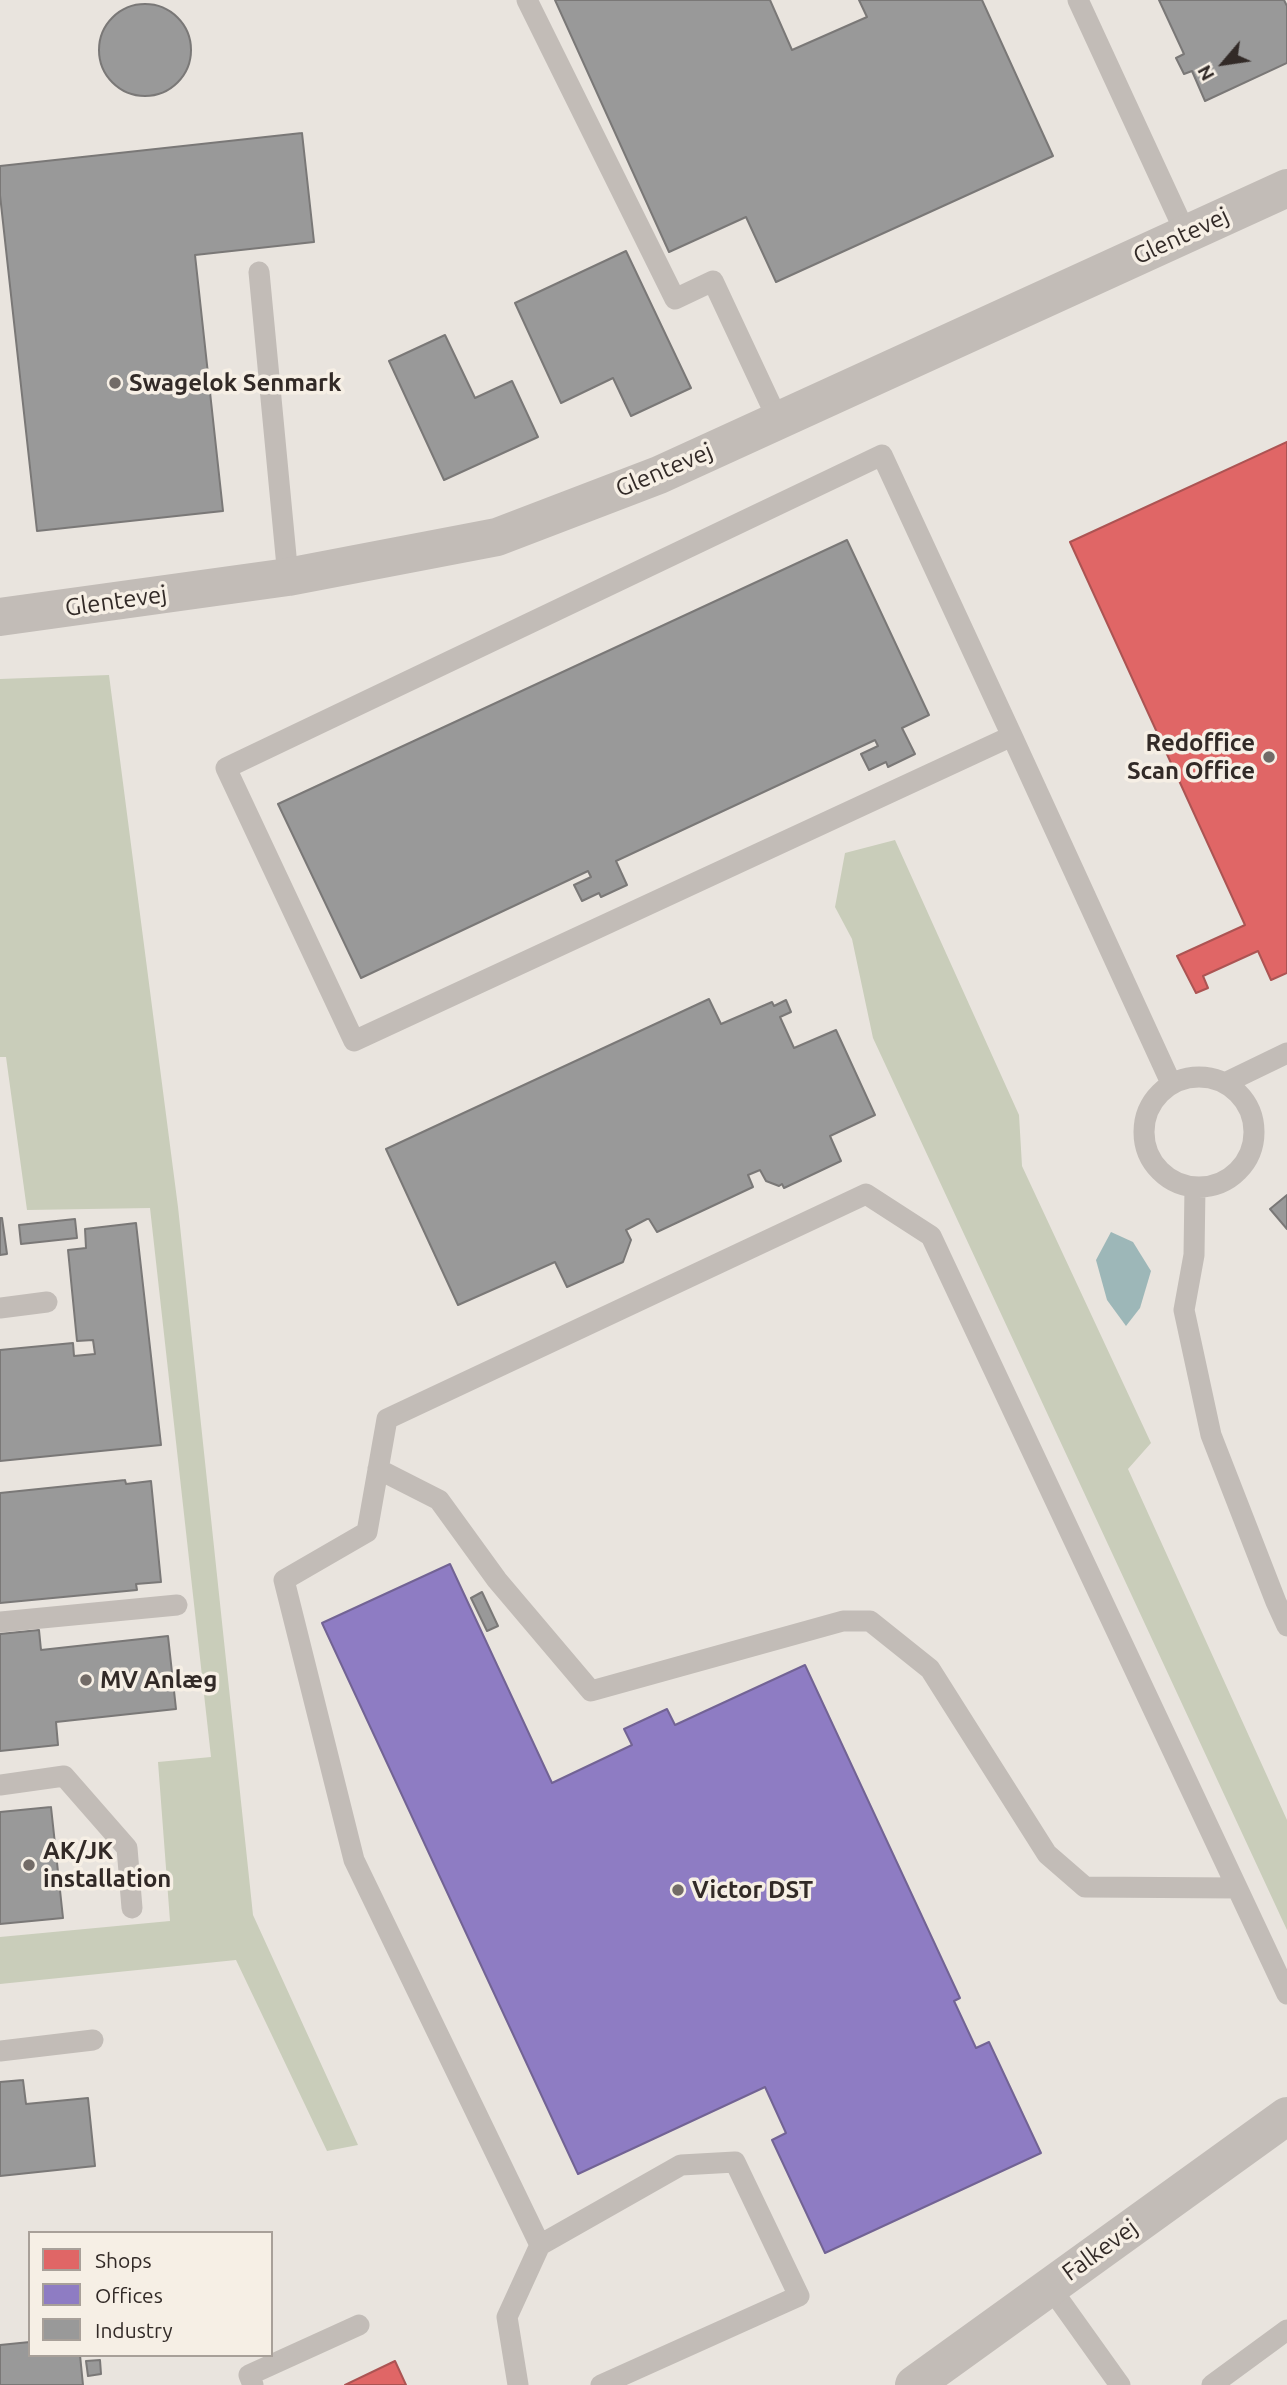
<!DOCTYPE html>
<html>
<head>
<meta charset="utf-8">
<style>
	body { margin:0 }
	#map { position:relative; width:1287px; height:2385px; overflow:hidden; background:#e9e4de; font-family:Ubuntu,sans-serif }
	canvas { display:block }
	.legend { position:absolute; left:28px; top:2231px; width:245px; height:126px; box-sizing:border-box; background:#f6efe5; border:2px solid #a8a099; margin:0; padding:9px 12px; list-style:none; font-size:21px; color:#322a27 }
	.legend li { display:flex; align-items:center; gap:14px; height:35px }
	.legend b { width:35px; border:2px solid #a8a099 }
	.north { position:absolute; left:1189px; top:28px; width:70px; height:70px; -webkit-text-stroke:5px #f6efe5; paint-order:stroke; rotate:241deg; font-size:19px; font-weight:700; line-height:28px; text-align:center; color:#322a27 }
	.north::after { content:''; display:block; margin:auto; width:24px; height:32px; background:#322a27; clip-path:polygon(50% 0,100% 100%,50% 72%,0 100%) }
</style>
</head>
<body>
<div id="map">
<canvas width="1287" height="2385"></canvas>
<ul class="legend">
<li><b style="height:19px;background:#e06666"></b>Shops</li>
<li><b style="height:19px;background:#8e7cc3"></b>Offices</li>
<li><b style="height:19px;background:#999"></b>Industry</li>
</ul>
<div class="north">N</div>
</div>
<script>
const ctx = document.querySelector('canvas').getContext('2d');
ctx.lineJoin = 'round';
function fill(path, color) {
  ctx.fillStyle = color;
  ctx.fill(path, 'evenodd');
}
function shape(rows) {
  const path = new Path2D();
  for (const r of rows) {
    if (r.length === 3) {
      path.moveTo(r[0] + r[2], r[1]);
      path.arc(r[0], r[1], r[2], 0, 2 * Math.PI);
      continue;
    }
    path.moveTo(r[0], r[1]);
    for (let i = 2; i < r.length; i += 2) path.lineTo(r[i], r[i + 1]);
  }
  return path;
}
function stroke(path, color, width, dash) {
  ctx.strokeStyle = color;
  ctx.lineWidth = width;
  ctx.lineCap = dash ? 'butt' : 'round';
  ctx.setLineDash(dash || []);
  ctx.stroke(path);
}
function write(font, color, halo, rows, align = 'center') {
  ctx.font = font + ' Ubuntu,sans-serif';
  ctx.lineWidth = 7;
  ctx.setLineDash([]);
  ctx.textBaseline = 'middle';
  ctx.strokeStyle = halo;
  ctx.fillStyle = color;
  for (const [text, x, y, turn = 0] of rows) {
    ctx.save();
    ctx.translate(x, y);
    ctx.rotate((+turn || 0) * Math.PI / 180);
    ctx.textAlign = isNaN(turn) ? turn : align;
    if (halo) ctx.strokeText(text, 0, 0);
    ctx.fillText(text, 0, 0);
    ctx.restore();
  }
}
fill(shape([
	[109,675,178,1207,253,1915,358,2145,327,2151,236,1960,0,1984,0,1937,170,1921,158,1762,211,1757,150,1208,27,1210,6,1057,0,1057,0,679],
	[895,840,1019,1115,1022,1166,1151,1443,1128,1469,1287,1820,1287,1930,873,1038,852,939,835,907,845,853]
]), '#c9cdba');
fill(shape([
	[1111,1232,1133,1242,1151,1271,1140,1308,1126,1326,1107,1300,1096,1260]
]), '#9db7b8');
const shops = shape([
	[1287,442,1287,973,1271,980,1258,951,1203,976,1208,988,1196,993,1177,956,1245,925,1070,542,1287,442],
	[395,2361,406,2385,345,2385,395,2361]
]);
fill(shops, '#e06666');
stroke(shops, '#ac5453', 2);
const offices = shape([
	[450,1564,552,1783,632,1745,624,1729,667,1709,675,1725,805,1665,960,1998,954,2001,976,2048,989,2042,1041,2153,825,2253,772,2140,786,2133,765,2087,578,2174,322,1623,450,1564]
]);
fill(offices, '#8e7cc3');
stroke(offices, '#726394', 2);
const industry = shape([
	[555,0,770,0,792,50,867,17,859,0,982,0,1053,156,776,282,746,217,669,252,555,0],
	[1159,0,1284,0,1287,6,1287,63,1205,101,1192,71,1184,74,1176,58,1184,54,1159,0],
	[145,50,46],
	[302,133,314,242,195,255,223,511,37,531,0,195,0,166,302,133],
	[626,251,691,388,631,416,613,378,561,403,515,303,626,251],
	[445,335,475,398,512,381,538,437,444,480,389,361,445,335],
	[847,540,929,715,902,728,915,754,888,767,886,762,869,770,861,754,878,746,875,740,616,861,627,885,601,897,599,893,582,901,574,885,591,877,588,871,361,978,278,804,847,540],
	[709,999,721,1024,772,1002,774,1006,786,1000,791,1012,780,1017,794,1048,836,1030,875,1115,830,1136,841,1161,784,1188,782,1184,779,1186,766,1181,760,1170,748,1175,753,1187,657,1232,649,1219,647,1219,626,1230,631,1240,623,1262,567,1287,555,1262,458,1305,386,1149,709,999],
	[1287,1195,1287,1229,1270,1209,1287,1195],
	[0,1218,2,1218,7,1254,0,1255,0,1218],
	[75,1219,77,1238,21,1244,19,1225,75,1219],
	[136,1223,161,1445,0,1461,0,1350,73,1343,74,1356,95,1354,93,1340,77,1341,68,1250,86,1248,85,1229,136,1223],
	[125,1480,126,1484,151,1481,161,1582,136,1584,137,1590,0,1603,0,1493,125,1480],
	[482,1592,498,1626,487,1631,471,1598,482,1592],
	[39,1630,41,1650,168,1636,176,1709,56,1722,58,1745,0,1751,0,1634,39,1630],
	[51,1807,63,1918,0,1924,0,1812,51,1807],
	[23,2080,26,2104,88,2098,95,2166,0,2176,0,2082,23,2080],
	[30,2342,30,2355,80,2355,83,2385,0,2385,0,2345,30,2342],
	[100,2360,101,2374,88,2376,86,2361,100,2360]
]);
fill(industry, '#999');
stroke(industry, '#7a7877', 2);
stroke(shape([
	[527,0,675,299,713,281,778,420],
	[1078,0,1186,234],
	[259,272,288,577],
	[1012,736,354,1041,226,768,882,455,1012,736,1171,1083],
	[1199,1132,55],
	[1225,1083,1287,1053],
	[1195,1187,1194,1255,1184,1310,1211,1435,1276,1602,1287,1626],
	[0,1308,47,1302],
	[378,1469,439,1500,497,1580,591,1691,843,1621,870,1621,930,1669,1047,1854,1085,1887,1237,1888],
	[0,1622,177,1605],
	[0,1785,64,1776,127,1848,132,1908],
	[0,2051,93,2040],
	[540,2245,354,1860,284,1580,367,1532,387,1419,866,1194,931,1236,1287,1994],
	[1050,2287,1120,2385],
	[253,2385,249,2375,359,2325],
	[518,2385,507,2317,540,2245,681,2165,735,2162,799,2296,601,2385],
	[1212,2385,1287,2330]
]), '#c2bcb7', 21);
stroke(shape([
	[0,617,288,577,497,537,659,475,1287,188]
]), '#c2bcb7', 38);
stroke(shape([
	[914,2385,1287,2116]
]), '#c2bcb7', 38);
for (const [x, y, r, color] of [
	[115,383,7,"#726b67"],
	[1269,757,7,"#726b67"],
	[86,1680,7,"#726b67"],
	[29,1865,7,"#726b67"],
	[678,1890,7,"#726b67"]
]) {
  const dot = new Path2D();
  dot.arc(x, y, r, 0, 2 * Math.PI);
  ctx.fillStyle = color;
  ctx.fill(dot);
  stroke(dot, '#f6efe5', 2.5);
}
write('24px', '#322a27', '#f6efe5', [
	["Glentevej",1181,236,-25],
	["Glentevej",664,470,-23],
	["Glentevej",116,601,-8],
	["Falkevej",1100,2250,-36]
]);
write('bold 24px', '#322a27', '#f6efe5', [
	["Swagelok Senmark",129,383],
	["Redoffice",1255,743,"right"],
	["Scan Office",1255,771,"right"],
	["MV Anlæg",100,1680],
	["AK/JK",43,1851],
	["installation",43,1879],
	["Victor DST",692,1890]
], 'left');
</script>
</body>
</html>
